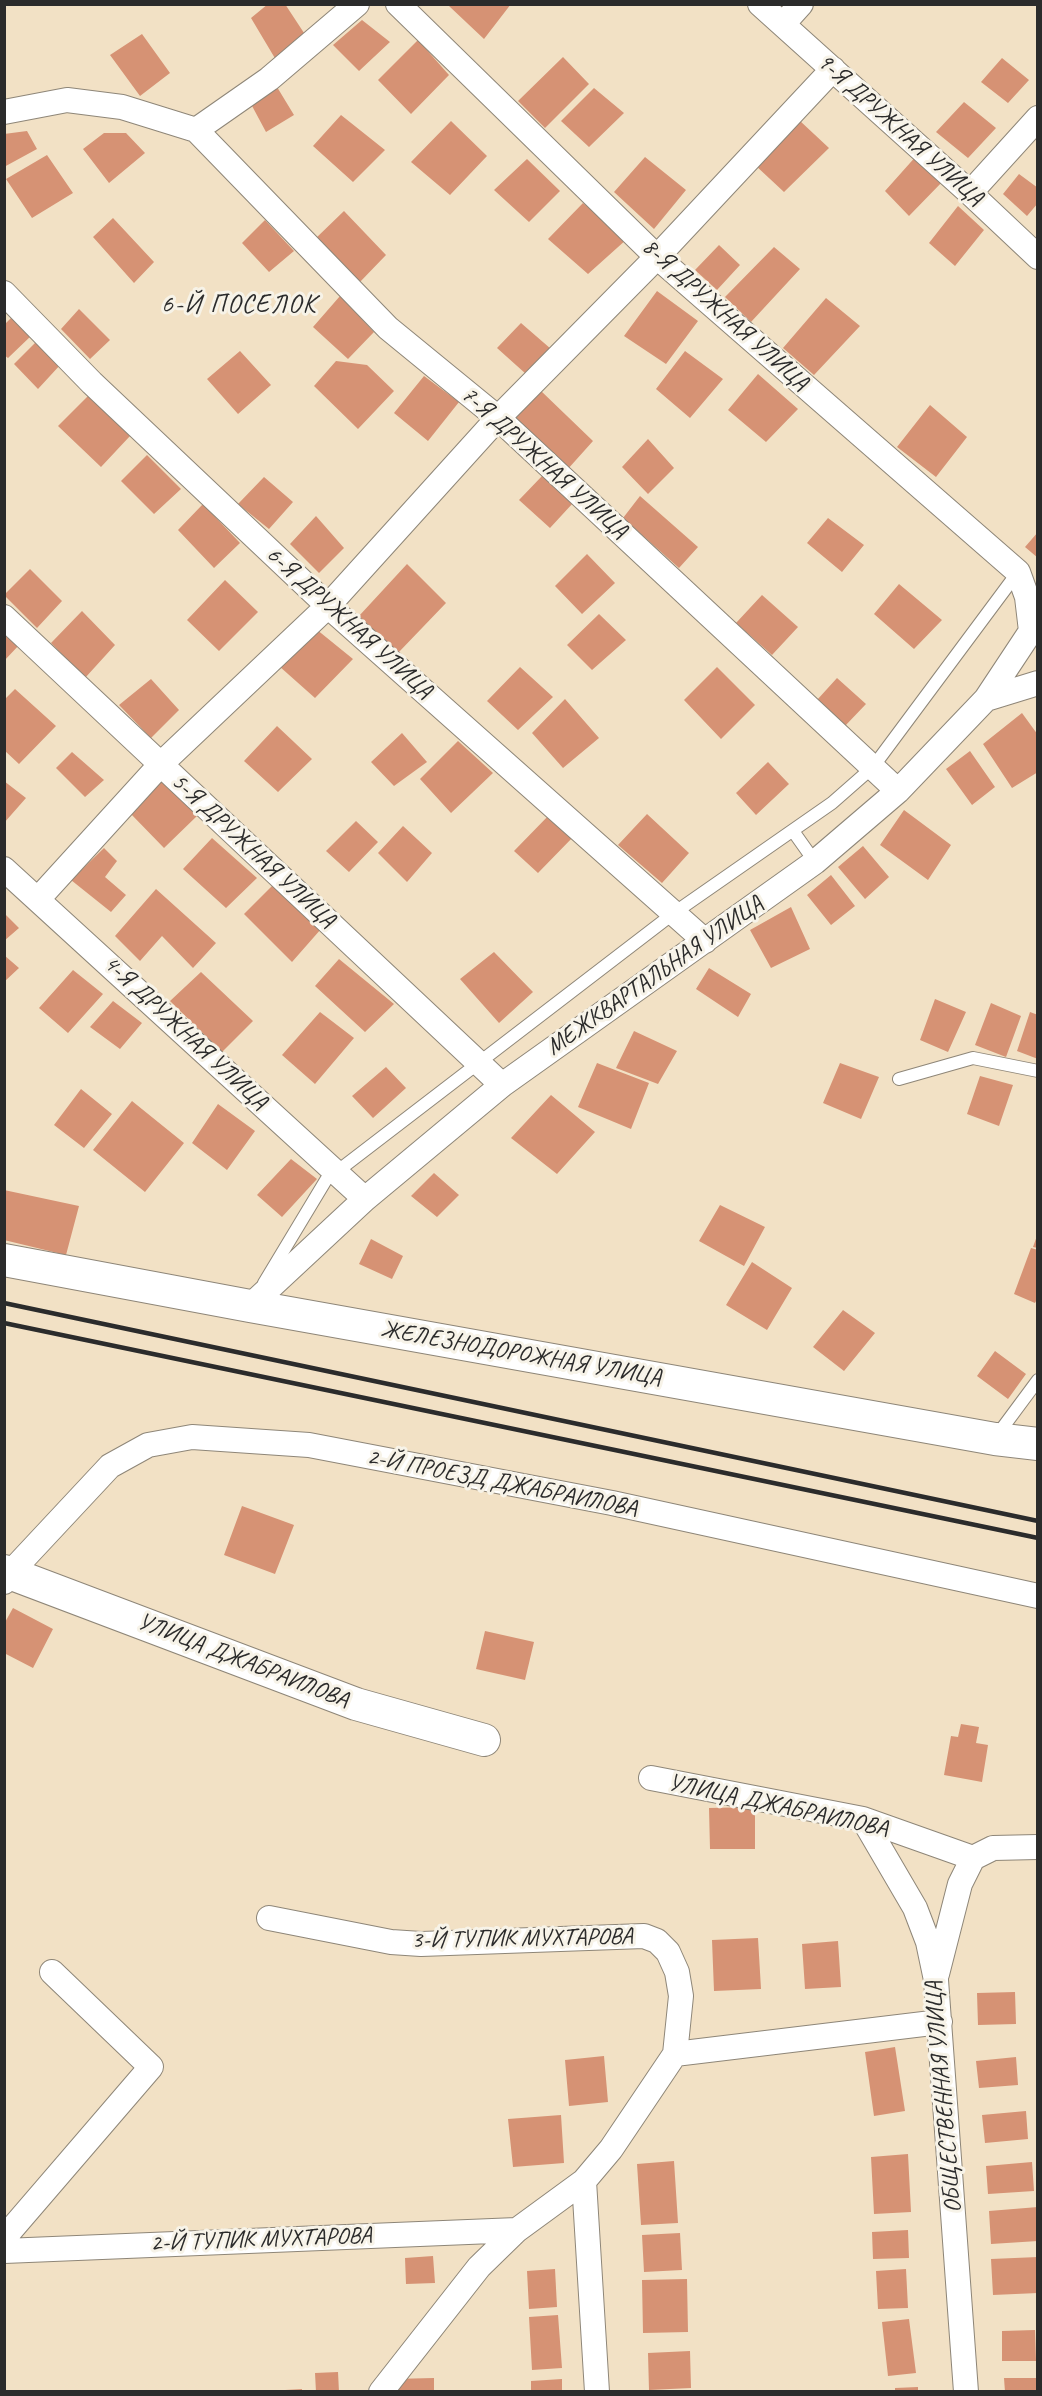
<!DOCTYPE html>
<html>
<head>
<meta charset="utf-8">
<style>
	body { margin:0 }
	#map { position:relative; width:1042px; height:2396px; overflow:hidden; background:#f2e1c5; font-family:Caveat,sans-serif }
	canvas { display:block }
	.frame { position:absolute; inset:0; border:6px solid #2b2b2b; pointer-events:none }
</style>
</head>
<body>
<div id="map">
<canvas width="1042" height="2396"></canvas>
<div class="frame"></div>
</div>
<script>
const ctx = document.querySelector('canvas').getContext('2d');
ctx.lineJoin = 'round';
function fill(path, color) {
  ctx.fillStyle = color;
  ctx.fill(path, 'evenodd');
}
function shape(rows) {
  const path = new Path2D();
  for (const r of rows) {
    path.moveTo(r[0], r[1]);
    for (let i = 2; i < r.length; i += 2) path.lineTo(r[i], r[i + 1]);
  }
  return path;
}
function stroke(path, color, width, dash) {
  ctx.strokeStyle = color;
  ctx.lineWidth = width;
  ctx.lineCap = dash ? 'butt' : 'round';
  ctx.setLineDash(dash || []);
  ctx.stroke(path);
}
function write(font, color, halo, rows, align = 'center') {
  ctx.font = font + ' Caveat,sans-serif';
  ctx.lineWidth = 6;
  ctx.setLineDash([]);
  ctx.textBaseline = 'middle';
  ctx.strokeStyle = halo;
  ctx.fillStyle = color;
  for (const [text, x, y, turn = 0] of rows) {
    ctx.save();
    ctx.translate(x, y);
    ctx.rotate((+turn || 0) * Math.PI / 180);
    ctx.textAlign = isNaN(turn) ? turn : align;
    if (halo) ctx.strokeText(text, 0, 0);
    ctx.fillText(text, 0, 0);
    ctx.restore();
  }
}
fill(shape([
	[268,4,285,4,306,36,276,60,251,18],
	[451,4,511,4,484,39,449,6],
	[362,20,390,42,359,71,333,45],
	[142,34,170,73,140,96,110,55],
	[418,40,449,75,411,114,378,80],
	[563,57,589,84,545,128,518,101],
	[1002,58,1029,80,1008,103,981,82],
	[277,87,294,115,266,132,251,104],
	[594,88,624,113,589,147,561,121],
	[964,102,996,128,968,158,936,132],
	[341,115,385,150,353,182,313,146],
	[799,120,829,148,784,192,755,165],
	[451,121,487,156,450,195,411,162],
	[27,131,37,149,4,167,4,134],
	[104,133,126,133,145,153,109,183,83,149],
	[918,154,944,180,909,216,885,191],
	[47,155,73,193,32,218,6,179],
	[645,157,686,190,654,229,614,192],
	[527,159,560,191,529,222,494,190],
	[1019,174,1038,188,1038,203,1027,216,1003,194],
	[583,203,627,239,588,274,548,239],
	[958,206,984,230,955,266,929,243],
	[344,211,386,255,359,283,315,239],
	[113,218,154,262,134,283,93,237],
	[265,220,294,251,269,272,242,243],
	[719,245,740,265,717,290,695,270],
	[774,247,800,269,751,322,725,297],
	[657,291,698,321,666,364,624,336],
	[340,296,374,332,348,359,313,327],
	[826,298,860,326,814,375,783,348],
	[79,309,110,340,90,359,61,329],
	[13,316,32,335,8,358,4,355,4,325],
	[521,323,551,349,526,374,497,348],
	[38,340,61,364,38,389,14,364],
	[240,351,271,385,238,414,207,379],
	[685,351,723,379,690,418,656,389],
	[336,361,367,365,394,391,358,429,314,386],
	[758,374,798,409,766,442,728,410],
	[424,376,459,402,428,441,394,413],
	[540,390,593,441,567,470,512,420],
	[89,395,130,436,101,467,58,426],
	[930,405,967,437,936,477,897,447],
	[648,439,674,468,648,494,622,467],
	[147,455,181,489,154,514,121,481],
	[543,475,573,503,550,528,519,500],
	[264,477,293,502,269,529,238,504],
	[640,496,698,547,679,568,623,518],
	[203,504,240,543,214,568,178,530],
	[316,516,344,548,319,573,290,544],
	[828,518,864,545,842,572,807,543],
	[1038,532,1038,558,1025,547],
	[587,554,615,583,582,614,555,586],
	[407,564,446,603,398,653,359,616],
	[30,569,62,601,37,628,4,595],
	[225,580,258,612,219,651,187,620],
	[899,584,942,620,914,649,874,614],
	[762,595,798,627,772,655,736,623],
	[82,611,115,645,85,678,51,643],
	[599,614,626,640,592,670,567,645],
	[316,629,353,659,315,698,279,666],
	[4,631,20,644,4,661],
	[520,667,553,697,518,730,487,701],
	[717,667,755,705,721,739,684,700],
	[837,678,866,704,845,726,817,700],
	[151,679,179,710,151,738,119,705],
	[15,689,56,726,19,764,4,750,4,700],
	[565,699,599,738,563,768,532,733],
	[1022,713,1038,735,1038,772,1012,788,983,744],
	[277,726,312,759,278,792,244,761],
	[402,733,427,762,394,786,371,762],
	[458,741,493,773,451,813,420,779],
	[970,751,995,787,972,805,946,769],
	[72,752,104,780,85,797,56,768],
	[768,762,789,784,756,815,736,793],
	[163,779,198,815,164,848,130,813],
	[4,781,26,798,4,823],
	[904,810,951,845,928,880,880,845],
	[551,813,575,835,538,873,514,851],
	[647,814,689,853,662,883,618,845],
	[356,821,378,842,349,872,326,851],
	[403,826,432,853,407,882,378,853],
	[212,838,257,878,226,908,183,869],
	[863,846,889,877,865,899,838,867],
	[104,848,117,861,105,877,126,895,111,912,71,880],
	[831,875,855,906,831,925,807,895],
	[274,884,321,929,292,962,244,914],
	[156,889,216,943,193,968,162,936,140,961,115,936],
	[791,907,810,949,771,968,750,930],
	[4,913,19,928,4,941],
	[494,952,533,992,499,1023,460,979],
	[4,955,19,968,4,982],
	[339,959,394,1004,365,1032,315,986],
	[709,968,751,994,738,1017,696,989],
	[73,970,103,994,68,1033,39,1008],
	[201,972,253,1021,222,1052,170,1001],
	[935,999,966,1012,948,1052,920,1040],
	[113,1001,142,1023,120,1049,90,1027],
	[991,1003,1021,1016,1006,1057,975,1045],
	[320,1012,354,1038,315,1084,282,1055],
	[1030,1012,1038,1015,1038,1059,1017,1051],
	[634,1031,677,1051,658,1084,616,1068],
	[597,1063,649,1083,631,1129,578,1107],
	[840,1063,879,1077,861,1119,823,1103],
	[386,1067,406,1088,373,1118,352,1096],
	[980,1076,1013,1085,999,1126,967,1114],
	[81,1089,112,1114,84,1148,54,1125],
	[551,1095,595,1132,557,1174,511,1138],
	[132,1101,184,1143,145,1192,93,1150],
	[218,1104,255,1131,227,1170,192,1143],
	[291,1159,317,1179,282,1217,257,1195],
	[434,1173,459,1195,437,1217,411,1196],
	[4,1190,79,1206,66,1255,4,1240],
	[720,1205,765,1227,744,1266,699,1241],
	[1038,1233,1038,1248,1033,1247],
	[371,1239,403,1256,392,1279,359,1264],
	[1031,1248,1038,1250,1038,1297,1035,1303,1014,1294],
	[752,1262,792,1288,767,1330,726,1305],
	[843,1310,875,1333,844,1371,813,1347],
	[995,1351,1026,1374,1008,1399,977,1376],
	[242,1506,294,1525,275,1574,224,1555],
	[13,1608,53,1629,33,1668,4,1653,4,1624],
	[485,1631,534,1642,525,1680,476,1669],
	[961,1724,979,1727,976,1743,988,1745,982,1782,944,1775,951,1736,958,1737],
	[755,1807,755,1849,710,1849,709,1808],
	[758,1938,761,1989,714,1991,712,1940],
	[838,1941,841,1987,805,1989,802,1944],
	[1015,1992,1016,2024,978,2025,977,1993],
	[895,2047,905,2111,874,2116,865,2052],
	[604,2056,608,2102,569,2106,565,2060],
	[1016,2057,1018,2085,979,2088,976,2061],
	[1026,2111,1028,2139,985,2143,982,2115],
	[561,2115,564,2163,513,2167,508,2119],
	[908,2154,911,2212,874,2214,871,2157],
	[674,2161,678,2223,641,2225,637,2164],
	[1032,2162,1034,2191,988,2194,986,2166],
	[1038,2207,1038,2241,991,2244,989,2211],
	[908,2230,909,2258,873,2259,872,2232],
	[680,2233,682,2270,644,2272,642,2235],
	[433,2256,435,2283,406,2284,405,2258],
	[1038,2257,1038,2293,993,2295,991,2259],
	[555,2269,557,2307,529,2309,527,2271],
	[906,2269,908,2308,878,2309,876,2271],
	[687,2279,688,2332,643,2333,642,2280],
	[558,2315,562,2368,532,2370,529,2317],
	[909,2319,916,2373,888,2376,882,2322],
	[1035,2330,1036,2361,1002,2361,1002,2331],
	[690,2351,691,2388,649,2390,648,2353],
	[338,2372,339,2392,316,2392,315,2373],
	[434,2378,434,2392,392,2392,392,2379],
	[1004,2378,1038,2378,1038,2392,1005,2392],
	[562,2379,562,2392,531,2392,531,2381],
	[918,2387,918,2392,895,2392,895,2388],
	[302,2389,302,2392,285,2392,285,2390]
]), '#d69274');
const service = shape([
	[793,831,815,862],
	[899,1079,973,1058,1038,1071],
	[264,1283,326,1180,674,913,832,803,873,767,1018,572],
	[995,1438,1038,1380]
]);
const minor = shape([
	[398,4,657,257,1018,572,1027,597,1031,631],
	[760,4,970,193,1038,257],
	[783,24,801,4],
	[4,112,67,100,122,107,196,130,269,79,357,4],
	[196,130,388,328,498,418,898,791],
	[970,193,1038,118],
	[4,293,92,383,328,606,705,941],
	[4,617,502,1085],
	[986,699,1038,683],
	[4,869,365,1199],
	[39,898,161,764,328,606,498,418,657,257,833,69],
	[250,1306,365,1199,502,1085,815,862,898,791,986,699,1031,631,1038,625],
	[4,1582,11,1572,110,1466,148,1445,192,1437,309,1445,612,1503,1038,1596],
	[651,1778,863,1819,973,1858],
	[863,1819,915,1908,928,1942,936,1980,966,2392],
	[973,1858,993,1848,1038,1847],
	[269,1918,391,1942,421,1944,644,1936,657,1941,668,1952,677,1972,681,1996,675,2054,611,2149,584,2181,517,2230,479,2267,381,2392],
	[937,1974,960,1884,973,1858],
	[675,2054,940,2022],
	[584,2181,597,2392],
	[4,2238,151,2067,52,1972],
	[4,2251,517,2230]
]);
const tertiary = shape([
	[4,1260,250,1306,995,1439,1038,1444],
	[4,1571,356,1704,484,1740]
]);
stroke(service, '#8e8678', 14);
stroke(minor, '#8e8678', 26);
stroke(tertiary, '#8e8678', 34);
stroke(service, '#fff', 12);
stroke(minor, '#fff', 24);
stroke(tertiary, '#fff', 32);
stroke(shape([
	[4,1303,1038,1521],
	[4,1323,1038,1538]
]), '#2b2b2b', 4.5);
write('24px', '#2b2b2b', '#f7f3e8', [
	["9-Я ДРУЖНАЯ УЛИЦА",900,130,42],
	["8-Я ДРУЖНАЯ УЛИЦА",725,315,42],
	["7-Я ДРУЖНАЯ УЛИЦА",544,463,42],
	["6-Я ДРУЖНАЯ УЛИЦА",349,623,42],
	["5-Я ДРУЖНАЯ УЛИЦА",253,851,43],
	["МЕЖКВАРТАЛЬНАЯ УЛИЦА",655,976,-35],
	["4-Я ДРУЖНАЯ УЛИЦА",185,1033,43],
	["ЖЕЛЕЗНОДОРОЖНАЯ УЛИЦА",521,1354,10],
	["2-Й ПРОЕЗД ДЖАБРАИЛОВА",502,1483,11],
	["УЛИЦА ДЖАБРАИЛОВА",243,1661,21],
	["УЛИЦА ДЖАБРАИЛОВА",778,1806,12],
	["3-Й ТУПИК МУХТАРОВА",522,1939,-1],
	["ОБЩЕСТВЕННАЯ УЛИЦА",944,2097,-95],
	["2-Й ТУПИК МУХТАРОВА",261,2240,-2]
]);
ctx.letterSpacing = '1.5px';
write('26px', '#2b2b2b', '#f7f3e8', [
	["6-Й ПОСЕЛОК",239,305]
]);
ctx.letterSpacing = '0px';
</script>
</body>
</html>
